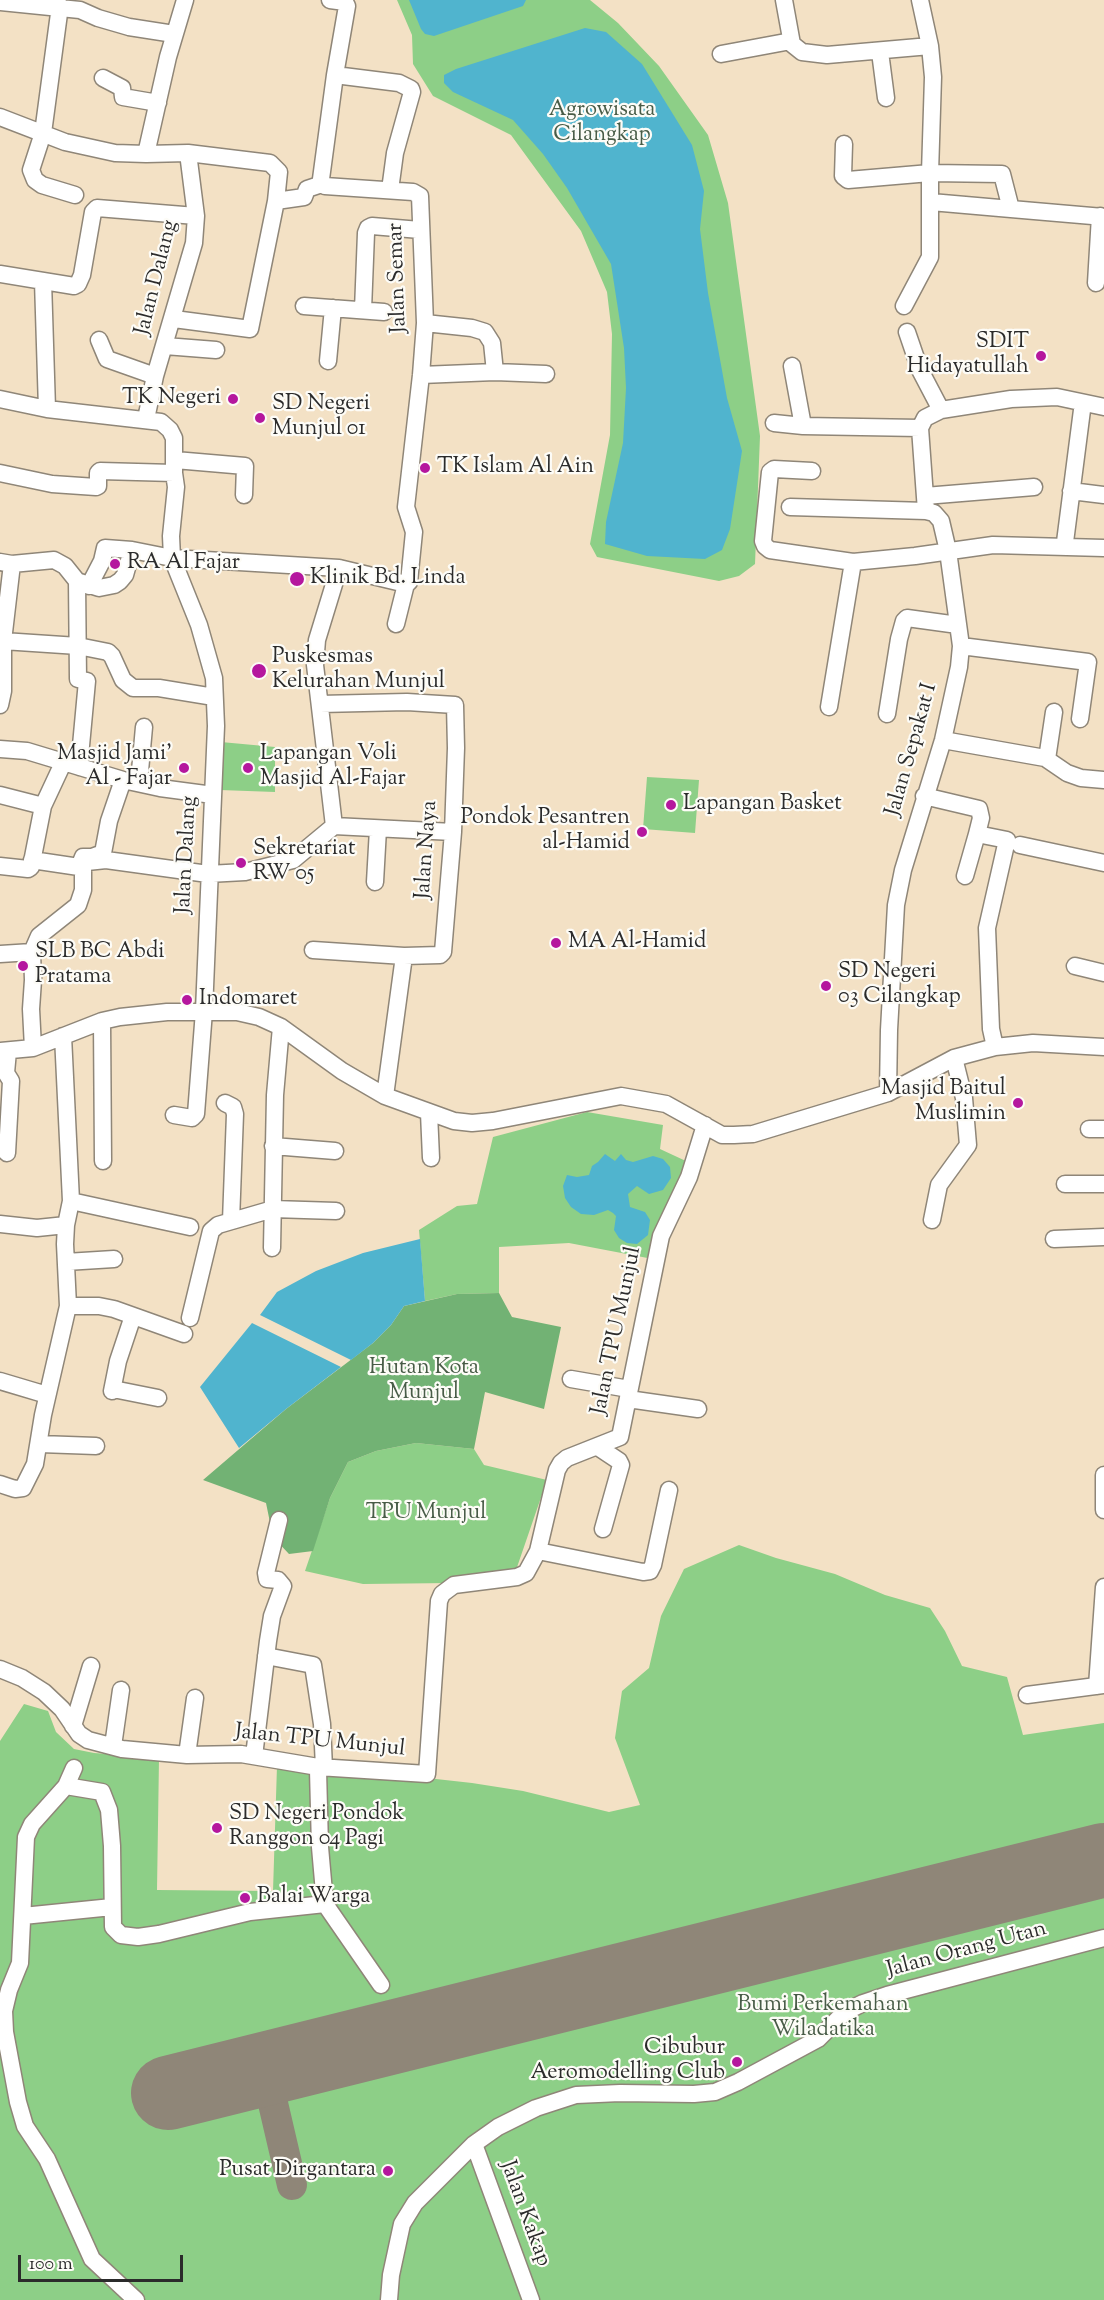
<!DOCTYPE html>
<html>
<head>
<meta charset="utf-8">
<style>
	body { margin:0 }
	#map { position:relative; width:1104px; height:2300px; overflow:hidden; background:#f3e1c5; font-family:"Sorts Mill Goudy",serif }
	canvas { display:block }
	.scale { position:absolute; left:18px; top:2255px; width:165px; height:27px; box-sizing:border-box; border:3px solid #2b2b2b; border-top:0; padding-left:8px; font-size:18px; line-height:21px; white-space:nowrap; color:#2b2b2b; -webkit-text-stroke:4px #fdfcf7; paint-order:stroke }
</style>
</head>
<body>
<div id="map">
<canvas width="1104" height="2300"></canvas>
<div class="scale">100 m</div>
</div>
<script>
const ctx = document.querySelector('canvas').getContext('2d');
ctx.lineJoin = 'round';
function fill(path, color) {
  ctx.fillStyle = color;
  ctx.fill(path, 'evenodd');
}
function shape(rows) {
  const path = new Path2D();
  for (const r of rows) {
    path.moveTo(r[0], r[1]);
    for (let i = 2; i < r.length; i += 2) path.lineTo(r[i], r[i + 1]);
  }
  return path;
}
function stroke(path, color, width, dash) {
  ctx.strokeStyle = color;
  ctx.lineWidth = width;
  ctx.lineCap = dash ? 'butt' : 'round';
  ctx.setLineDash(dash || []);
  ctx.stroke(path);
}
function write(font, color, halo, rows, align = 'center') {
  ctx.font = font + ' "Sorts Mill Goudy",serif';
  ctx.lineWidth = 4.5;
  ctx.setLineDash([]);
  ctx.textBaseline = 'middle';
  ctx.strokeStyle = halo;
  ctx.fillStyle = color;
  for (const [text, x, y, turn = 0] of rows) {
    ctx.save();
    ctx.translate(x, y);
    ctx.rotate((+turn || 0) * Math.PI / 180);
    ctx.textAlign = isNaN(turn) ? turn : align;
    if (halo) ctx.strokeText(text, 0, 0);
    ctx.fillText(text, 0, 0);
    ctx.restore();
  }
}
fill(shape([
	[397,0,590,0,618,23,659,66,708,135,728,203,760,436,755,564,739,576,719,581,597,557,590,544,610,435,612,334,607,292,581,231,511,135,433,96,413,64,412,35],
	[221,742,275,747,275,792,220,790],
	[647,777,699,780,695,833,643,829],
	[587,1112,663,1125,660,1149,688,1162,658,1260,569,1243,499,1247,499,1293,457,1294,425,1301,419,1230,457,1206,477,1204,493,1137],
	[416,1443,474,1449,484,1465,547,1480,515,1573,451,1583,363,1584,305,1571,330,1498,348,1462,376,1451],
	[739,1545,776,1558,835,1574,885,1595,930,1608,945,1631,962,1666,1007,1677,1023,1735,1104,1723,1104,2300,0,2300,0,1741,24,1704,48,1711,56,1732,74,1749,94,1753,159,1758,157,1890,273,1891,277,1766,392,1779,436,1779,472,1783,523,1791,609,1812,640,1805,615,1738,622,1691,649,1668,661,1616,684,1569]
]), '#8dcf87');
fill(shape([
	[499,1293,512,1317,561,1327,544,1409,485,1392,474,1449,416,1443,376,1451,348,1462,330,1498,313,1551,289,1554,273,1537,266,1503,203,1480,286,1409,373,1343,391,1325,404,1306,457,1294]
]), '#72b274');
fill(shape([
	[409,0,526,0,523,6,434,36,425,34,421,29],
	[585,28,606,32,642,64,692,145,704,191,700,229,708,293,727,398,742,451,730,529,722,550,705,559,647,556,605,544,606,522,623,443,626,388,624,348,611,264,567,188,543,154,513,120,453,92,444,83,444,75,456,69],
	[605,1154,615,1161,621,1154,626,1160,633,1162,653,1156,663,1159,670,1167,671,1178,663,1190,649,1194,637,1186,628,1194,630,1207,645,1212,650,1220,648,1235,637,1244,627,1243,619,1238,614,1230,616,1216,613,1213,608,1210,594,1215,581,1214,571,1207,565,1198,563,1186,567,1175,577,1177,589,1175,592,1166,598,1162],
	[420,1239,425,1301,404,1306,391,1325,373,1343,351,1360,260,1315,277,1292,316,1271,363,1253],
	[252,1323,341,1367,286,1409,239,1448,200,1387]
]), '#50b4ce');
stroke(shape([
	[265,2069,292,2185]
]), '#8f8678', 30);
stroke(shape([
	[168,2093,1104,1860]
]), '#8f8678', 74);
const minor = shape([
	[784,0,792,44,802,52,827,55,930,46],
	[920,0,930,46,933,77,930,173,1002,174,1011,209,1104,217],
	[0,2,80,10,98,18,129,27,174,34],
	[60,6,43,133,31,170,35,180,42,185,75,195],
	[880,52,886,98],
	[721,54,791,41],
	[335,75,399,83,411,89,412,92,395,153,390,190],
	[103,78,122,88,123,97,158,103],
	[0,117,65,142,115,153,146,154],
	[844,144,843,176,848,180,930,173,930,257,904,306],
	[188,153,270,163,279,172,276,201,304,197,307,189,322,184],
	[931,202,1011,209],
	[0,274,74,286,78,284,82,275,93,212,97,208,196,216],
	[43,281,47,409],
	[1096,283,1100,216],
	[304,306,384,312],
	[363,310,366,233,368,228,372,226,420,230],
	[174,319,250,329,276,201],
	[425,323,472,328,485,332,492,343,495,372],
	[907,332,920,370,941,410],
	[99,340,107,359,155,376],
	[165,346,216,350],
	[328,361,333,308],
	[421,375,495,372,546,374],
	[0,399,47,409,161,422,170,430,174,438,174,473,176,487,171,536,172,558,199,625,214,678,216,726,204,1011,196,1114,192,1118,174,1115],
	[146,419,155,376,194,243,196,216,188,153,146,154,168,57,185,0],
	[774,423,803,426,792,366],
	[803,426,920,428],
	[175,460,245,466,244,495],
	[812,471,774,469,770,472,763,541,765,546,770,550,853,562],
	[0,473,52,484,96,487,98,486,98,473,100,471,174,473],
	[1071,491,1104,495],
	[925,496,1034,487],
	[790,507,926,511],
	[1065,542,1082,410],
	[0,562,12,564,54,560,65,566,77,581,99,588,114,585,120,581,125,575,132,550,172,558,339,568,406,584,409,582,414,532,406,507,421,375,425,323,420,196,413,192,325,186,322,184,321,179,335,75,347,6,345,2,330,0],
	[77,581,78,679,87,681,79,767],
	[89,586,102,561,105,548,132,550],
	[396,624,406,584],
	[3,641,78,646,108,652,112,656,123,680,133,688,159,688,214,697],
	[961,646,1088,662,1080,719],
	[0,705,3,691,3,641,12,564],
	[829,707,853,562,915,556,993,545,1104,548],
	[887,714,899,639,904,621,907,618,958,625],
	[943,740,1045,758,1067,773,1081,778,1104,780],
	[0,749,27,751,123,780,160,788,213,795],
	[1047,759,1054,712],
	[139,782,144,727],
	[0,795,43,806],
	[924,796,979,809,981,818,977,834,1007,840,987,928,991,1029,995,1047],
	[334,826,315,665,317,640,339,568],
	[334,826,453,832],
	[1020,845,1104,863],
	[32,860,79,867,83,857,92,857,103,853,109,821,123,780],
	[0,866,28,869,31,867,43,806,64,761],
	[965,876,977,834],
	[375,882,378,829],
	[313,950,404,956,440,955,443,952,453,832,456,748,455,705,407,702,320,704],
	[0,954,32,952],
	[1075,966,1104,973],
	[102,1021,103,1161],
	[33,1048,31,1009,33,980,32,952,39,936,78,905,83,890,83,866,87,862,106,860,208,874,245,872,293,860,334,826],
	[0,1051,33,1048,102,1021,120,1017,167,1012,237,1012,259,1017,281,1027,342,1071,385,1096,454,1121,472,1123,493,1121,621,1096,666,1104,722,1135,734,1135,753,1134,888,1093,954,1058,995,1047,1033,1043,1104,1047],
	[888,1093,889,1030,896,905,903,870,943,740,959,667,961,646,948,551,941,521,934,513,926,511,920,428,925,418,941,410,1011,399,1057,397,1104,407],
	[385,1096,404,956],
	[225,1103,233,1107,235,1114,231,1221],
	[429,1113,431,1158],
	[1089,1129,1104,1129],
	[273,1146,335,1151],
	[7,1153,11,1081,6,1073,8,1051],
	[1065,1184,1104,1184],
	[71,1201,190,1227],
	[932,1220,939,1185,968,1145,964,1098,954,1058],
	[0,1224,37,1228,66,1225],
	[1054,1239,1104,1237],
	[272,1248,275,1095,281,1027],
	[66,1262,114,1259],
	[68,1306,99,1306,114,1309,184,1334],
	[190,1318,211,1231,218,1225,273,1209,336,1211],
	[571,1379,629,1389],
	[0,1381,47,1395],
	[113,1389,158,1398],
	[112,1391,118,1361,133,1316],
	[628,1399,698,1409],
	[40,1444,96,1446],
	[598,1447,619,1461,621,1465,603,1529],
	[1104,1475,1104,1510],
	[0,1484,15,1489,23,1488,35,1464,43,1415,68,1306,65,1244,66,1225,71,1201,63,1036],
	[538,1551,643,1572,650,1571,653,1565,669,1490],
	[266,1656,313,1665,322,1724,324,1768],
	[0,1669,22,1678,44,1692,62,1709,79,1734,88,1740,122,1749,187,1755,241,1754,318,1767,427,1774,439,1601,442,1594,454,1585,517,1577,526,1573,538,1551,557,1470,561,1463,567,1458,620,1437,661,1236,689,1177,705,1125],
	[1097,1686,1104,1587],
	[1027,1695,1104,1685],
	[73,1726,91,1666],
	[113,1746,121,1690],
	[187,1755,195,1698],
	[254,1756,268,1641,272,1616,283,1586,278,1580,267,1579,266,1573,279,1520],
	[318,1770,320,1847,325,1904],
	[66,1786,74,1768],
	[23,1916,112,1907],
	[474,2144,531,2300],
	[136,2300,92,2259,47,2159,25,2126,18,2102,5,2032,4,2011,9,1990,20,1963,26,1837,32,1824,66,1786,102,1792,109,1810,112,1846,113,1927,121,1935,138,1937,159,1934,250,1912,325,1904,381,1985],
	[389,2300,391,2275,402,2224,415,2203,474,2144,498,2127,536,2108,576,2095,620,2093,694,2094,715,2092,738,2082,818,2039,845,2012,863,2003,887,1995,1104,1938]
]);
stroke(minor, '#8f8678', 19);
stroke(minor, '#fff', 16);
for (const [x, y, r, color] of [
	[1041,356,6,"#b5179e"],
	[233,399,6,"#b5179e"],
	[260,418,6,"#b5179e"],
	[425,468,6,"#b5179e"],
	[115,564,6,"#b5179e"],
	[297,579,8,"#b5179e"],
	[259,671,8,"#b5179e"],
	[184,768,6,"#b5179e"],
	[248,768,6,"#b5179e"],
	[671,805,6,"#b5179e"],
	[642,832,6,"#b5179e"],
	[241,863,6,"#b5179e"],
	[556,943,6,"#b5179e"],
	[23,966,6,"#b5179e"],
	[826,986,6,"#b5179e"],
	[187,1000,6,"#b5179e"],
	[1018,1103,6,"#b5179e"],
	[217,1828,6,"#b5179e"],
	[245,1898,6,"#b5179e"],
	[737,2062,6,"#b5179e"],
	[388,2171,6,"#b5179e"]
]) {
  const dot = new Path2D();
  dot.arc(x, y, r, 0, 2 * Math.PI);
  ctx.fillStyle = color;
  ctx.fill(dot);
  stroke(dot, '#fdfcf7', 2);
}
write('22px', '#485c47', '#fdfcf7', [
	["Agrowisata",602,111],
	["Cilangkap",602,136],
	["Hutan Kota",424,1369],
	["Munjul",424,1394],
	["TPU Munjul",426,1514],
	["Bumi Perkemahan",823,2006],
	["Wiladatika",823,2031]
]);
write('22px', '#2b2b2b', '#fdfcf7', [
	["Jalan Dalang",158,278,-76],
	["Jalan Semar",399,278,-92],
	["Jalan Sepakat I",913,750,-74],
	["Jalan Naya",428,850,-86],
	["Jalan Dalang",188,855,-87],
	["Jalan TPU Munjul",618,1331,-78],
	["Jalan TPU Munjul",320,1742,6],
	["Jalan Orang Utan",967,1951,-15],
	["Jalan Kakap",524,2214,70]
]);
write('22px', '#2b2b2b', '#fdfcf7', [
	["SDIT",1029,343,"right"],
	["Hidayatullah",1029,368,"right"],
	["TK Negeri",221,399,"right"],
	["SD Negeri",272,405],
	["Munjul 01",272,430],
	["TK Islam Al Ain",437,468],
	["RA Al Fajar",127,564],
	["Klinik Bd. Linda",310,579],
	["Puskesmas",272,658],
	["Kelurahan Munjul",272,683],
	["Masjid Jami'",172,755,"right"],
	["Al - Fajar",172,780,"right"],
	["Lapangan Voli",260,755],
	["Masjid Al-Fajar",260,780],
	["Lapangan Basket",683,805],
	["Pondok Pesantren",630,819,"right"],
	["al-Hamid",630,844,"right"],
	["Sekretariat",253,850],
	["RW 05",253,875],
	["MA Al-Hamid",568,943],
	["SLB BC Abdi",35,953],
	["Pratama",35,978],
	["SD Negeri",838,973],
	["03 Cilangkap",838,998],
	["Indomaret",199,1000],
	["Masjid Baitul",1006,1090,"right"],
	["Muslimin",1006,1115,"right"],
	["SD Negeri Pondok",229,1815],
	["Ranggon 04 Pagi",229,1840],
	["Balai Warga",257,1898],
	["Cibubur",725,2049,"right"],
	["Aeromodelling Club",725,2074,"right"],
	["Pusat Dirgantara",376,2171,"right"]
], 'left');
</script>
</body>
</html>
